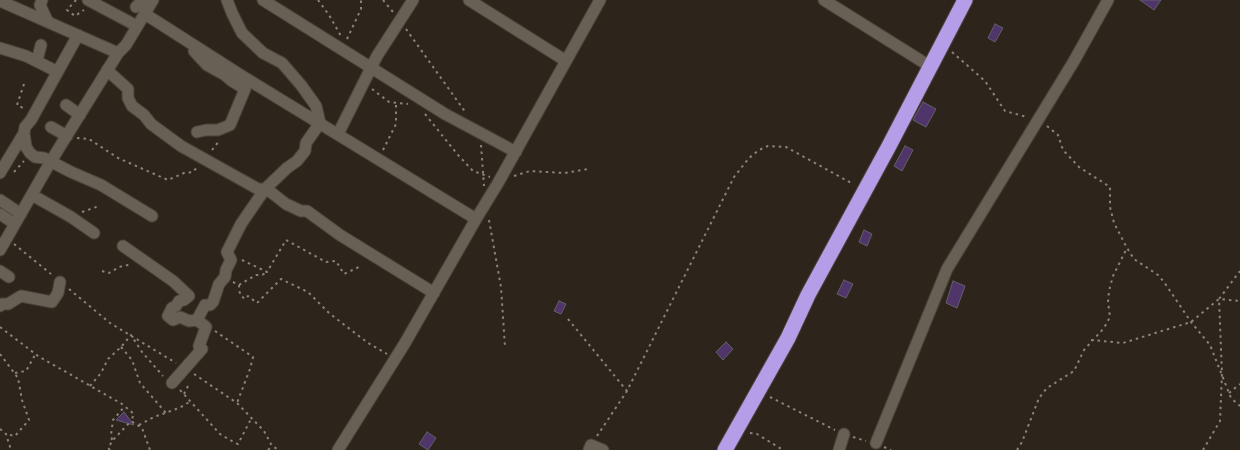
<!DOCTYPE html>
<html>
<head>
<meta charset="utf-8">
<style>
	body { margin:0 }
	canvas { display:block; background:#2d251b }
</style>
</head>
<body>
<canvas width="1240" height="450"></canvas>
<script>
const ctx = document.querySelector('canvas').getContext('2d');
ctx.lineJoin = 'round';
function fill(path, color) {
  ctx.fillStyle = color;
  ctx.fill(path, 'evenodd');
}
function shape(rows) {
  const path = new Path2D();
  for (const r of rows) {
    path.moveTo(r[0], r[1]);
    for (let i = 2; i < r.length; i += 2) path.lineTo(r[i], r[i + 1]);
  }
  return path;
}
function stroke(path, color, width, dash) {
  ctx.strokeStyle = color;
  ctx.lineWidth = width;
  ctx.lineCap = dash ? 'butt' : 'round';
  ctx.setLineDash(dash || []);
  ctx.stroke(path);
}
const building = shape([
	[1140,0,1161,0,1154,10,1140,0],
	[995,24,1003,28,995,42,988,38,995,24],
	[923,102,936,109,926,127,913,120,923,102],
	[905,146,913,150,902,171,894,166,905,146],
	[864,230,872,234,867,246,859,242,864,230],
	[844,280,853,284,846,298,837,294,844,280],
	[953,281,965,286,957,308,946,303,953,281],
	[559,301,566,304,561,314,554,311,559,301],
	[726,342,733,349,723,360,716,352,726,342],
	[124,412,134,425,116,420,124,412],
	[427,432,436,438,428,450,419,444,427,432]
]);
fill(building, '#50356b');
stroke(building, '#635e6a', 1);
const street = shape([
	[42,0,40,5,48,22],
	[88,0,137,26],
	[263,0,445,114,516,152],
	[469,0,566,61],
	[824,0,931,67],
	[0,1,118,53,126,45,153,0],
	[136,7,143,0],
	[145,14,242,76,476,219],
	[78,35,31,120,25,127,24,133,26,147,30,153,35,157,44,158,71,172,101,185,152,216],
	[0,48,26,56,56,71],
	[194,51,207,65,225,75,232,81,245,89,230,125,218,130,206,130,197,132],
	[37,61,41,45],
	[107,70,128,89,128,98,132,106,144,115,151,124,181,146,258,189,265,189,272,193,286,204,301,211,307,211,340,235,434,293],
	[66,105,80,115],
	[51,127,67,136],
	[338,134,377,56,413,0],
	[0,173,24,133],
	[32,195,71,217,94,233],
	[0,200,21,214],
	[0,214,15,224],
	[123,246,173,281,189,296,184,300,179,301,176,306,172,308,168,316,173,320,180,317,189,321,197,320],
	[0,250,51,161,118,53],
	[0,271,9,277],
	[0,306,2,304,8,304,21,296,52,302,58,293,60,282],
	[172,383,202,349,199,346,206,327,197,320,205,305,210,305,213,302,219,284,225,277,226,270,231,260,227,252,241,224,265,189,287,168,297,161,305,151,306,143,320,123,316,106,301,85,282,63,263,53,242,33,232,13,227,0],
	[876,443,947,269,1074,61,1108,0],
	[338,450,405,343,476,219,498,183,600,0],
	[589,450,591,445,603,450],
	[839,450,844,434]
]);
const highway = shape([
	[725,450,788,338,808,295,889,146,965,0]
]);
stroke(street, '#4a433b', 13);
stroke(highway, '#4a433b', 17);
stroke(shape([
	[76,0,67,10,75,16,84,10],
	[318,0,329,15,341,36],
	[383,0,393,12],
	[406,29,466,113],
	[347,39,361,9,361,0],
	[952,52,985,81,1005,111,1027,117],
	[24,84,17,105,25,109],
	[372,89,389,102,408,104],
	[425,114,458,155,473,171,490,177],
	[1047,126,1058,135,1063,150,1079,167,1110,187,1110,207,1114,223,1127,248,1134,259,1158,275,1164,282,1191,322,1210,345,1231,398,1240,406],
	[77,138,89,139,118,158,168,180,184,173,193,172,198,166],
	[481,145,484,186],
	[212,150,220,140],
	[383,150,396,124,396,103],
	[14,172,24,161],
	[514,176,530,171,565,173,588,169],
	[82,212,99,206],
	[489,220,501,287,505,347],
	[14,244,51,274],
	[242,260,267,272,286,240,326,262,336,261,344,274,359,267],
	[102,271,109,273,119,267,132,264],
	[233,282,239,285,240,295,245,299,248,296,257,303,281,279,308,292,329,313,368,343,387,354],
	[239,285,256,275,262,275,267,272],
	[69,289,110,323,176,363],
	[568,319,627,391],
	[0,327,38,356,122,404,134,414,131,421,142,428,150,450],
	[215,331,253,357,250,369,237,403],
	[1091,340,1123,343,1191,322,1219,299,1240,301],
	[121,347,132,360,140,383,166,413],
	[0,354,18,378,22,400,29,420,15,436,6,434],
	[15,373,26,371,35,355],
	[194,374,237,403,264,431,272,446,279,450],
	[90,386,101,373,108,359,121,347,131,335,142,352,163,376],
	[180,390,220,434,235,443,238,444,251,419],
	[1229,393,1240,384],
	[184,394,188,386],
	[770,397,835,430],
	[139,425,154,417,179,408,191,401],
	[0,429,6,434,11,450],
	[750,433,757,434,783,450],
	[597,436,627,391,734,177,749,158,759,150,768,146,786,147,853,184],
	[853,437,866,441],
	[112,440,111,435,113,420,125,406],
	[884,447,891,450],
	[110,450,108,448,113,440,131,421],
	[268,450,272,446],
	[1017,450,1022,442,1039,398,1047,388,1074,371,1084,350,1104,328,1110,317,1108,302,1109,291,1113,276,1127,248],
	[1203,450,1220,421,1222,374,1219,299,1240,271]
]), '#8a837b', 2, [2.5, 4]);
stroke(street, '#696055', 11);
stroke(highway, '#b59de7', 15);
</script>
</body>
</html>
